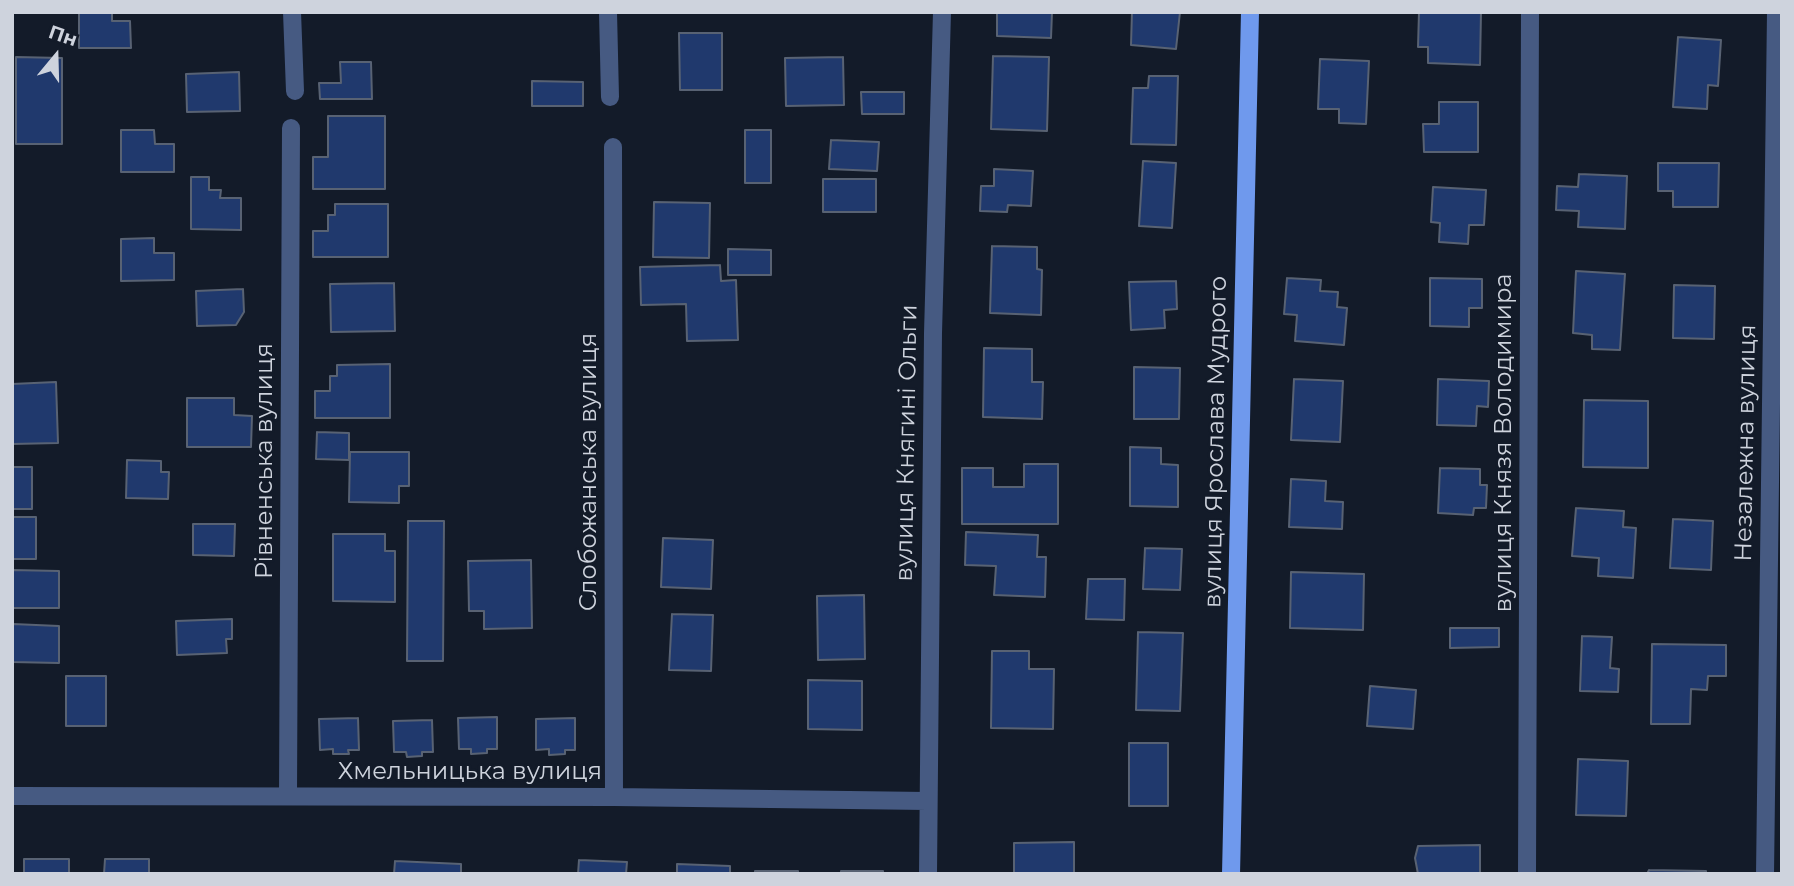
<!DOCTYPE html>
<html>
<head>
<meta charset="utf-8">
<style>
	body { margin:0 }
	#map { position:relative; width:1794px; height:886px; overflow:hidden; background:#131b29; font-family:Montserrat,sans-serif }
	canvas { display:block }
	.frame { position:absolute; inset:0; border:14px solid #ced3dd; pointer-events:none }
	.north { position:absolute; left:21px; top:21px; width:70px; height:70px; -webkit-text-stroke:5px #131b29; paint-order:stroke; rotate:19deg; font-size:19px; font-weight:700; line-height:28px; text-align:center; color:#ced3dd }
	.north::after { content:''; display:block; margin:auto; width:24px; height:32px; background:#ced3dd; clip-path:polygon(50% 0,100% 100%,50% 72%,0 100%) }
</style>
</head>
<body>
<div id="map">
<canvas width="1794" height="886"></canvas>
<div class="frame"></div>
<div class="north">Пн</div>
</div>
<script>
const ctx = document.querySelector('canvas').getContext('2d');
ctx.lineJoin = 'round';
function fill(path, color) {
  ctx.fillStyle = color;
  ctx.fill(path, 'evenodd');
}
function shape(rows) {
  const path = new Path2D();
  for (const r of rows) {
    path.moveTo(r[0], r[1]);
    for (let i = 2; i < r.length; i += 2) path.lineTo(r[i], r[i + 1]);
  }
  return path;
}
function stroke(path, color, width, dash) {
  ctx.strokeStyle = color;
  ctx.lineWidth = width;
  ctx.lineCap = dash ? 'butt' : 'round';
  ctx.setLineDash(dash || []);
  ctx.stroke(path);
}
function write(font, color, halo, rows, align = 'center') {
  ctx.font = font + ' Montserrat,sans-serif';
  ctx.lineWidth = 5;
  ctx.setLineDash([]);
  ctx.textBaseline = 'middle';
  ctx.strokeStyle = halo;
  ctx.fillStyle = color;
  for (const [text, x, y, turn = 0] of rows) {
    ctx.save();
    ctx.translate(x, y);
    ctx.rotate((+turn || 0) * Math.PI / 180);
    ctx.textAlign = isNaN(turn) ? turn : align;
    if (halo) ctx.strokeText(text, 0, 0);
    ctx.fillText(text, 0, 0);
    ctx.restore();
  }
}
const building = shape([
	[79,12,112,12,112,21,130,21,131,48,79,48,79,12],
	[997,12,1052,12,1051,38,997,36,997,12],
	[1132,12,1180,12,1176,49,1131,45,1132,12],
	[1419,12,1481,12,1480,65,1428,63,1428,47,1418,47,1419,12],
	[679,33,722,33,722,90,680,90,679,33],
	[1678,37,1721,40,1718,86,1708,85,1707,109,1673,107,1678,37],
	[993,56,1049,57,1047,131,991,129,993,56],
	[16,57,62,58,62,144,16,144,16,57],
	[843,57,844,105,786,106,785,58,843,57],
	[1320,59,1369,61,1366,124,1339,123,1339,109,1318,109,1320,59],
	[340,62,371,62,372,99,320,99,319,83,341,83,340,62],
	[239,72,240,111,187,112,186,74,239,72],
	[1149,76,1178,76,1176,145,1131,144,1133,88,1148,88,1149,76],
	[532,81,583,82,583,106,532,106,532,81],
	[861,92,904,92,904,114,862,114,861,92],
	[1439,102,1478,102,1478,152,1424,152,1423,124,1439,124,1439,102],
	[328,116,385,116,385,189,313,189,313,157,328,157,328,116],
	[121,130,154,130,155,144,174,144,174,172,121,172,121,130],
	[745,130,771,130,771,183,745,183,745,130],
	[831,140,879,142,877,171,829,169,831,140],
	[1143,161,1176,163,1172,228,1139,226,1143,161],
	[1658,163,1719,163,1718,207,1673,207,1673,191,1658,191,1658,163],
	[994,169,1033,171,1031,206,1008,205,1007,212,980,211,981,186,994,186,994,169],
	[1579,174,1627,176,1625,229,1578,227,1579,211,1556,210,1557,186,1578,187,1579,174],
	[191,177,209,177,209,190,221,190,220,198,241,198,241,230,191,229,191,177],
	[823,179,876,179,876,212,823,212,823,179],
	[1433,187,1486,190,1484,225,1469,225,1468,244,1439,242,1440,223,1431,222,1433,187],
	[654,202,710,203,709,258,653,257,654,202],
	[335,204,388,204,388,257,313,257,313,231,328,231,328,215,335,215,335,204],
	[154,238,154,253,174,253,174,280,121,281,121,239,154,238],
	[992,246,1037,247,1037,269,1042,270,1041,315,990,313,992,246],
	[728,249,771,250,771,275,728,275,728,249],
	[720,265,721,281,736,280,738,340,687,341,686,304,641,305,640,267,720,265],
	[1576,271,1625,274,1620,350,1592,349,1592,335,1573,333,1576,271],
	[1287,278,1321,280,1320,291,1338,292,1337,307,1347,308,1344,345,1295,341,1297,315,1284,314,1287,278],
	[1430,278,1482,279,1482,308,1469,308,1469,327,1430,326,1430,278],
	[1176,281,1177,309,1164,310,1165,328,1131,330,1129,282,1176,281],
	[394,283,395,331,331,332,330,284,394,283],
	[1674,285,1715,286,1714,339,1673,338,1674,285],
	[243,289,244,312,236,325,197,326,196,291,243,289],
	[984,348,1032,349,1032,382,1043,382,1042,419,983,417,984,348],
	[390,364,390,418,315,418,315,391,330,391,330,376,337,376,337,365,390,364],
	[1134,367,1180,368,1179,419,1134,419,1134,367],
	[1294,379,1343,381,1340,442,1291,440,1294,379],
	[1438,379,1489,381,1488,407,1477,406,1476,426,1437,425,1438,379],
	[56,382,58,443,12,444,12,384,56,382],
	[187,398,234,398,234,415,252,416,251,447,187,447,187,398],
	[1584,400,1648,401,1648,468,1583,467,1584,400],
	[317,432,349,433,349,460,316,459,317,432],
	[1130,447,1161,448,1161,464,1178,465,1178,507,1130,506,1130,447],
	[350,452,409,452,409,486,399,486,399,503,349,502,350,452],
	[127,460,161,461,161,472,169,472,168,499,126,498,127,460],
	[1024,464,1058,464,1058,524,962,524,962,468,993,468,993,487,1024,487,1024,464],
	[12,467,32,467,32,509,12,509,12,467],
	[1440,468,1480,469,1480,485,1487,485,1486,508,1474,508,1473,515,1438,513,1440,468],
	[1291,479,1326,481,1325,501,1343,502,1342,529,1289,527,1291,479],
	[1576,508,1624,511,1623,527,1636,528,1633,578,1598,576,1599,558,1572,556,1576,508],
	[12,517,36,517,36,559,12,559,12,517],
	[1673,519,1713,521,1711,570,1670,568,1673,519],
	[408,521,444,521,443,661,407,661,408,521],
	[193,524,235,524,234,556,193,555,193,524],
	[966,532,1038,535,1037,557,1046,557,1045,597,994,595,996,566,965,565,966,532],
	[333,534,385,534,385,551,395,551,395,602,333,601,333,534],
	[663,538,713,540,711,589,661,587,663,538],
	[1145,548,1182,549,1180,590,1143,589,1145,548],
	[531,560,532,628,484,629,484,611,469,611,468,561,531,560],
	[12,570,59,571,59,608,12,608,12,570],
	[1291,572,1364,574,1363,630,1290,628,1291,572],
	[1088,579,1125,579,1124,620,1086,619,1088,579],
	[864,595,865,659,818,660,817,596,864,595],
	[672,614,713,615,711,671,669,670,672,614],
	[232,619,232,639,226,639,227,653,177,655,176,621,232,619],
	[13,624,59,626,59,663,12,662,13,624],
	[1450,628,1499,628,1499,647,1450,648,1450,628],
	[1138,632,1183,633,1180,711,1136,710,1138,632],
	[1582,636,1612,637,1610,668,1619,669,1618,692,1580,691,1582,636],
	[1652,644,1726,645,1726,676,1708,676,1707,690,1691,689,1690,724,1651,724,1652,644],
	[992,651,1029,651,1029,669,1054,669,1053,729,991,728,992,651],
	[66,676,106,676,106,726,66,726,66,676],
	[808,680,862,681,862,730,808,729,808,680],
	[1370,686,1416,690,1413,729,1367,726,1370,686],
	[497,717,497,749,487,749,487,753,471,754,471,749,459,749,458,718,497,717],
	[358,718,359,750,348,750,349,754,333,754,333,749,320,750,319,719,358,718],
	[575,718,575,750,565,750,565,754,549,755,549,749,536,750,536,719,575,718],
	[432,720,433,752,422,752,422,756,407,757,406,752,394,752,393,721,432,720],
	[1129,743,1168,743,1168,806,1129,806,1129,743],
	[1578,759,1628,761,1626,816,1576,815,1578,759],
	[1074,842,1074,874,1014,874,1014,843,1074,842],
	[1480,845,1480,874,1418,874,1415,858,1418,846,1480,845],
	[24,859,69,859,69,874,24,874,24,859],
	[105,859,149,859,149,874,104,874,105,859],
	[579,860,627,862,626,874,578,874,579,860],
	[395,861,461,864,461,874,394,874,395,861],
	[677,864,730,866,730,874,677,874,677,864],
	[1649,870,1706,871,1706,874,1647,874,1649,870],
	[755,871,798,871,798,874,755,874,755,871],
	[841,871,883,871,883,874,841,874,841,871]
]);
fill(building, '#20396d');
stroke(building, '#586273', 2);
stroke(shape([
	[292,12,295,91],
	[608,12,610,97],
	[613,147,614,797],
	[288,795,291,128],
	[12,796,614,797,927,801],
	[928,874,933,333,942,12],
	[1527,874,1530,12],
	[1765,874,1776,12]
]), '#465a82', 18);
stroke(shape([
	[1231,874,1250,12]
]), '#6f99ed', 18);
write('24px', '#ced3dd', '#131b29', [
	["вулиця Ярослава Мудрого",1216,442,-89],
	["вулиця Княгині Ольги",907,443,-89],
	["вулиця Князя Володимира",1504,443,-90],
	["Незалежна вулиця",1746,443,-89],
	["Рівненська вулиця",265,461,-90],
	["Слобожанська вулиця",589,472,-90],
	["Хмельницька вулиця",470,772]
]);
</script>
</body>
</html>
